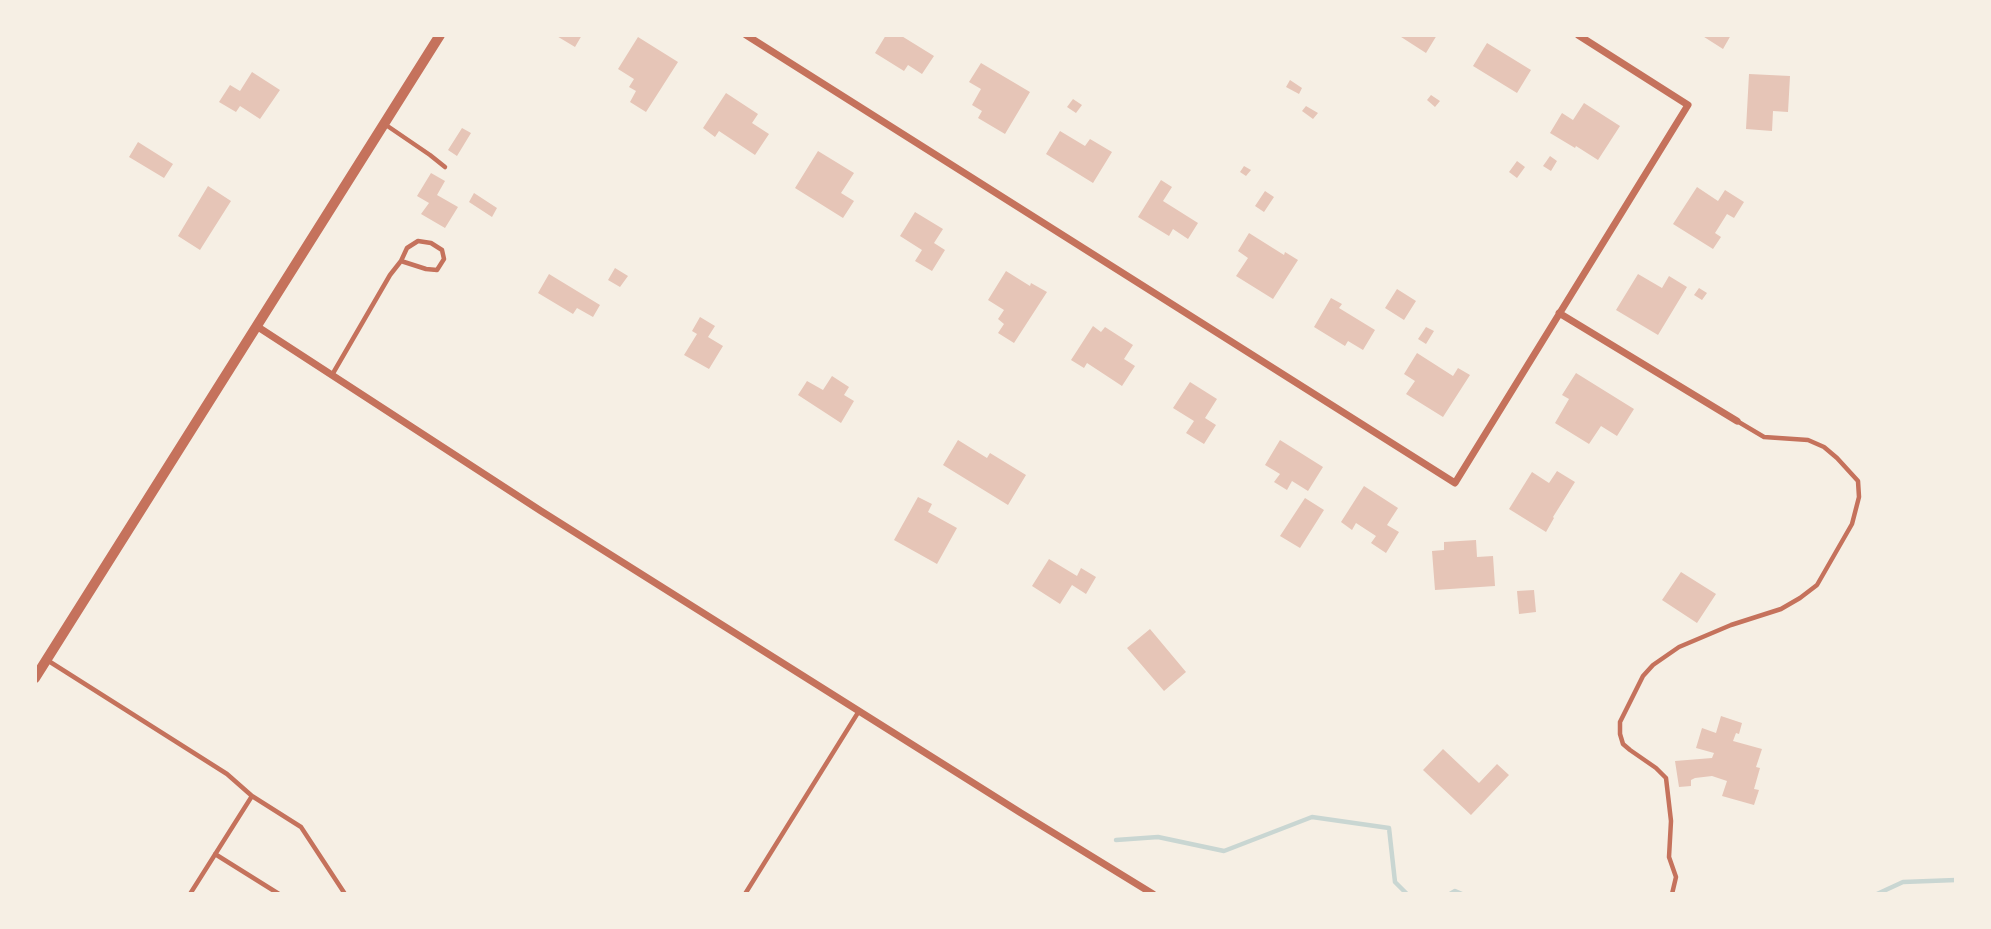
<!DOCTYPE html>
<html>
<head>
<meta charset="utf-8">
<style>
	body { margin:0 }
	#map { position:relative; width:1991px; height:929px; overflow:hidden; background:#f6efe4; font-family:"Roboto Serif",serif }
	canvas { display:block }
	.frame { position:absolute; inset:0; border:37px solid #f6efe4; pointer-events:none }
</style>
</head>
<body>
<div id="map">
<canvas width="1991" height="929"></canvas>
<div class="frame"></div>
</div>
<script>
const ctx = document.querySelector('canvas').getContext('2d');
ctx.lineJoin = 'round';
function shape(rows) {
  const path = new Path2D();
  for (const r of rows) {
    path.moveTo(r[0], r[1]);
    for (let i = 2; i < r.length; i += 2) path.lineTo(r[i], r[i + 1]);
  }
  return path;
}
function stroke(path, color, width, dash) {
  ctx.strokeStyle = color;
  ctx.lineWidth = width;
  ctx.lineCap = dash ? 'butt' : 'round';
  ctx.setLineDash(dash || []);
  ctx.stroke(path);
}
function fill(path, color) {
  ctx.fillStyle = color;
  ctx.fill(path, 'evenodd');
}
stroke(shape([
	[1116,840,1158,837,1224,851,1312,817,1389,828,1395,882,1407,894],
	[1450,894,1455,891,1462,894],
	[1877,894,1903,882,1956,880]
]), '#c9d6d2', 4.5);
fill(shape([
	[555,35,582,35,575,47],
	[886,35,900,35,934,56,922,74,908,65,904,71,875,53],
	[1398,35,1437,35,1426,53],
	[1701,35,1731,35,1723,49],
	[638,37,678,62,646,112,630,102,636,91,629,87,634,79,618,69],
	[1487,43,1531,70,1517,93,1473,66],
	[981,63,1030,92,1005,134,978,118,982,111,972,105,981,89,969,82],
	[252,72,280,90,260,119,240,106,236,112,219,102,230,85,240,91],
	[1749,74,1790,76,1788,112,1773,111,1772,131,1746,129],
	[1290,80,1302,88,1299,94,1286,87],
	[726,93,758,114,752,123,769,134,755,155,719,131,715,137,703,128],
	[1431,95,1440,101,1435,107,1427,100],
	[1073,99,1082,105,1076,113,1067,107],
	[1584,103,1620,126,1598,160,1576,146,1575,148,1550,133,1562,113,1573,120],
	[1306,106,1318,113,1313,119,1302,111],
	[462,128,471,133,457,156,448,150],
	[1060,131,1085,146,1090,139,1112,152,1093,183,1046,154],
	[138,142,173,164,164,178,129,157],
	[818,151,854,173,841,193,854,201,843,218,795,188],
	[1550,156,1557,161,1551,171,1543,166],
	[1517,161,1525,167,1517,178,1509,172],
	[1244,166,1251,170,1246,176,1240,172],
	[431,173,445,181,437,195,458,207,445,228,421,214,429,203,417,196],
	[1161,180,1172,187,1163,201,1198,223,1188,239,1173,229,1169,236,1138,217],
	[208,186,231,201,200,250,178,236],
	[1697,187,1718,201,1725,190,1744,202,1734,218,1727,214,1715,233,1721,237,1713,249,1673,224],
	[1265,191,1274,197,1264,212,1255,206],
	[474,193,497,208,492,217,469,202],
	[915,212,943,229,934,243,945,250,932,271,915,261,922,250,900,236],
	[1249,233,1284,255,1285,252,1298,260,1273,299,1236,276,1248,258,1238,251],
	[615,268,628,276,620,287,608,280],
	[1006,271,1030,286,1031,283,1047,292,1014,343,998,333,1004,324,998,319,1004,310,988,300],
	[549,274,600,305,593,317,577,308,573,314,538,293],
	[1638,274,1662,288,1669,276,1687,287,1658,335,1616,310],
	[1699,288,1707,293,1702,300,1694,295],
	[1397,289,1416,301,1404,320,1385,308],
	[1331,298,1342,304,1339,308,1375,330,1363,350,1348,341,1345,346,1314,327],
	[700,317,715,326,708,337,723,346,709,369,684,355,697,334,692,331],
	[1093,326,1101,332,1105,327,1133,345,1124,359,1135,366,1122,386,1087,363,1084,368,1071,360],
	[1426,327,1434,331,1426,344,1418,339],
	[1417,353,1453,376,1458,368,1470,375,1443,417,1406,394,1415,381,1404,374],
	[1576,373,1634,409,1617,436,1601,426,1589,444,1555,423,1569,399,1562,395],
	[832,376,849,387,844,395,854,401,841,423,798,395,807,381,823,390],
	[1190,382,1217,399,1205,418,1216,425,1204,444,1186,433,1194,421,1173,408],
	[958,440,987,458,990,453,1026,475,1008,505,943,465],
	[1280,440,1323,467,1308,491,1292,481,1287,490,1274,482,1280,474,1265,465],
	[1557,471,1575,482,1553,517,1554,518,1546,532,1509,509,1532,472,1549,483],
	[1364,486,1398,508,1387,525,1399,532,1386,553,1371,543,1376,536,1356,523,1352,530,1341,522],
	[918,497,932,504,928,512,957,528,937,564,894,540],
	[1305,498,1324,510,1300,548,1280,536],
	[1476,540,1477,557,1493,556,1495,586,1435,590,1432,551,1444,550,1444,542],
	[1049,559,1077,576,1081,568,1096,577,1086,594,1072,585,1060,604,1032,586],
	[1681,572,1716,594,1697,623,1662,600],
	[1534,590,1536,612,1519,614,1517,591],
	[1150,629,1186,672,1164,691,1127,648],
	[1721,716,1742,723,1739,734,1736,733,1733,741,1762,749,1756,767,1760,768,1754,789,1759,790,1754,805,1722,796,1727,781,1712,776,1695,778,1691,780,1691,786,1679,787,1675,761,1712,758,1714,753,1696,748,1702,728,1716,733],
	[1443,749,1479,783,1497,764,1509,775,1471,815,1423,770]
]), '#e6c5b7');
stroke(shape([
	[386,125,430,155,445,167],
	[332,375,390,275,401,261,426,269,437,270,444,259,442,250,431,243,418,241,407,248,401,261],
	[47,660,227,774,252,796,301,827,345,894],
	[215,854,279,894],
	[190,894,252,796],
	[745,894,859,711],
	[1672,894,1676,877,1669,857,1671,821,1666,778,1656,768,1630,750,1623,744,1620,734,1620,722,1643,676,1653,665,1679,647,1731,625,1781,609,1800,598,1817,585,1852,524,1859,497,1858,481,1837,458,1824,447,1808,440,1764,437,1737,421]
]), '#c5725c', 4.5);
stroke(shape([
	[746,35,1455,483,1688,105,1578,35],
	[1559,313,1737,421],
	[258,327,541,511,1021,813,1153,894]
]), '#c5725c', 7);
stroke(shape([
	[35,678,440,35]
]), '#c5725c', 10);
</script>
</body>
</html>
